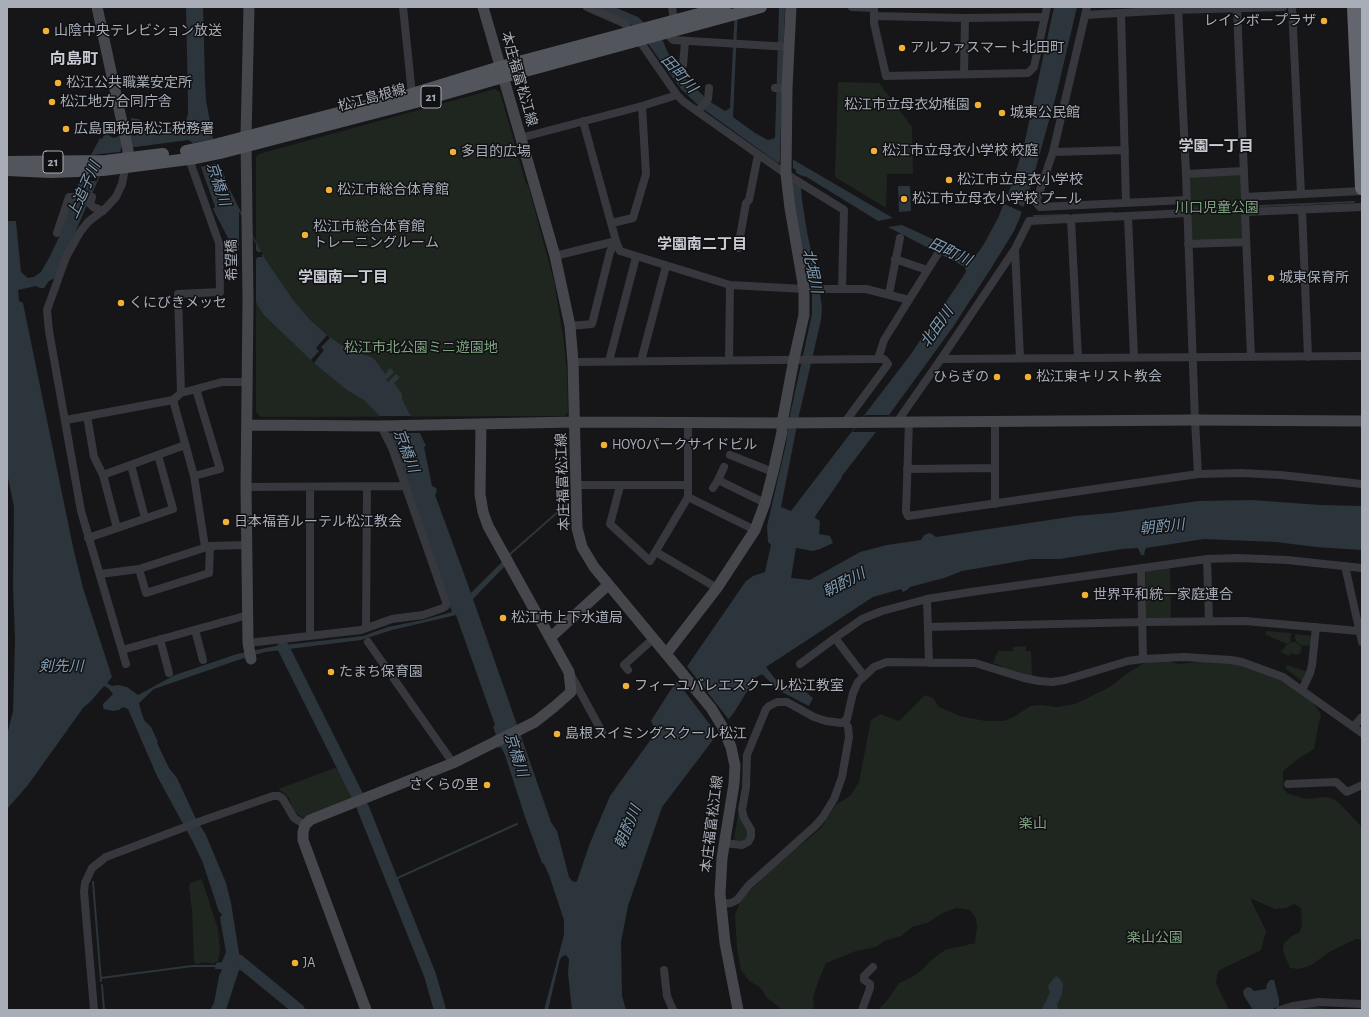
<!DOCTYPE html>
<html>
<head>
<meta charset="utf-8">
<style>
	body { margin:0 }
	#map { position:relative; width:1369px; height:1017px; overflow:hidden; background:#161618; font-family:"Alegreya Sans",sans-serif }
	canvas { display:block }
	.frame { position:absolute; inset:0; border:8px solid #a8adb8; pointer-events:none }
</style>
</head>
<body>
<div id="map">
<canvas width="1369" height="1017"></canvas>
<div class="frame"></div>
</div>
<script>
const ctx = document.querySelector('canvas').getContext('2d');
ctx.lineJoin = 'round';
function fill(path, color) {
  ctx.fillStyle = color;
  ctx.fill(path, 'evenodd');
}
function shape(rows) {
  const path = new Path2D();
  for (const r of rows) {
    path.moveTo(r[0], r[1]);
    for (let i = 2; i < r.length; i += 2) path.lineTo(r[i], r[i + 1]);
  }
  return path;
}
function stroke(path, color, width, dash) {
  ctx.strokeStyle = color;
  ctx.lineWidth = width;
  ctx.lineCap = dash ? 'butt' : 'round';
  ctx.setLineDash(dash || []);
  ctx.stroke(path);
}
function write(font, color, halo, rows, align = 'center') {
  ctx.font = font + ' "Alegreya Sans","Noto Sans JP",sans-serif';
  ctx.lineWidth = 3;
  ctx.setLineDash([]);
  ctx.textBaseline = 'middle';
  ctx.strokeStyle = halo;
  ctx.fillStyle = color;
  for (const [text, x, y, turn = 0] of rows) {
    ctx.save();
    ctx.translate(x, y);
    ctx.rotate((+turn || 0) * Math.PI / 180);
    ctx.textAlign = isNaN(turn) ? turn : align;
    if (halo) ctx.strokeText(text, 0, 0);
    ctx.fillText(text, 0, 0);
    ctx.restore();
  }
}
fill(shape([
	[838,82,879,83,912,127,913,174,887,174,886,208,835,177],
	[495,89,500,92,526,184,528,185,554,281,564,342,567,373,568,412,566,415,563,416,261,417,257,413,256,410,256,303,258,252,256,250,256,157,259,154],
	[1238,174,1241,175,1243,237,1241,239,1195,241,1192,239,1190,178,1191,177],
	[1170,567,1171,619,1146,619,1146,570],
	[1266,631,1291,633,1291,638,1290,642,1287,644,1266,635],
	[1295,634,1313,636,1312,645,1304,646,1297,643,1295,638],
	[1291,642,1295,642,1302,647,1300,653,1297,655,1290,653,1289,656,1281,652,1282,649,1284,649,1286,645],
	[1026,646,1026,651,1031,651,1032,678,1002,670,1002,666,993,663,998,651,1013,651,1013,647],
	[1161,660,1179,664,1207,661,1238,663,1276,677,1288,684,1313,702,1321,715,1318,727,1314,749,1298,759,1283,771,1283,788,1287,793,1305,799,1328,797,1335,800,1340,804,1362,827,1362,939,1356,939,1331,951,1310,966,1298,969,1290,968,1283,951,1284,943,1292,936,1300,932,1302,924,1301,908,1294,904,1286,908,1275,909,1250,898,1266,931,1261,950,1218,971,1216,983,1229,1010,878,1010,889,998,899,983,912,977,922,970,930,961,945,950,975,943,977,927,976,918,970,910,956,908,941,914,927,923,912,927,901,936,884,941,876,947,856,951,826,963,818,982,813,997,814,1006,812,1010,783,1010,767,998,760,987,749,981,741,970,737,948,735,915,741,900,782,858,802,844,821,828,836,805,851,795,859,782,871,720,880,714,899,721,925,695,933,698,939,707,960,716,985,721,1004,721,1017,715,1030,706,1041,705,1057,707,1075,704,1110,687,1125,675,1144,663],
	[1287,665,1308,672,1303,682,1285,668],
	[335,768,343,771,354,797,328,808,302,818,294,811,289,798,284,793,278,789],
	[739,808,747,829,748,835,746,838,741,841,734,839],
	[201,879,203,883,218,929,220,950,218,961,213,964,202,962,199,964,194,963,192,910,189,887,190,883],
	[1311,1006,1325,1008,1325,1010,1294,1010]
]), '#1e261f');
fill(shape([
	[186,7,203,7,205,81,206,100,213,139,219,163,231,192,263,256,293,300,309,319,327,335,348,350,371,357,375,360,385,374,390,368,394,372,386,380,388,382,396,374,400,377,394,383,402,394,402,399,410,415,412,416,426,446,424,447,432,486,436,488,437,491,435,495,471,593,503,561,506,565,473,599,551,822,557,831,569,877,572,881,576,882,577,881,590,843,610,796,654,735,654,727,651,721,668,694,746,581,753,576,765,572,771,545,768,542,767,526,786,444,790,415,812,314,812,293,797,223,792,183,793,168,778,163,699,106,681,89,649,45,642,34,627,21,593,7,614,7,638,17,663,41,667,51,676,66,691,84,709,101,725,111,730,108,735,7,738,7,733,117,755,133,768,140,775,138,779,9,779,7,785,7,780,152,893,218,902,225,969,256,977,254,984,244,998,218,1012,184,1024,145,1054,7,1077,7,1057,92,1031,185,1020,217,1014,231,990,270,953,327,889,415,842,476,841,479,816,515,815,518,820,521,819,534,830,536,833,543,820,549,813,551,796,548,791,578,810,580,860,552,887,545,921,540,924,535,930,533,936,537,1076,516,1111,513,1199,501,1252,500,1320,505,1362,506,1362,550,1316,547,1276,542,1204,539,1146,548,1144,553,1145,555,1141,555,1138,548,1122,549,1060,559,1032,559,962,571,944,578,910,587,907,590,903,592,901,589,873,597,766,667,776,680,787,687,793,681,813,698,809,706,778,690,762,674,755,678,735,711,662,807,628,906,621,942,622,996,626,1010,572,1010,568,974,569,959,566,955,563,956,560,959,548,1010,544,1010,564,935,564,920,549,875,544,864,542,863,525,817,505,755,501,747,498,748,493,736,496,735,493,727,495,725,456,615,392,630,361,640,265,652,238,660,154,689,139,703,141,711,144,720,151,727,158,742,157,743,169,768,177,778,196,819,206,835,226,883,231,903,240,959,252,967,249,973,246,971,239,970,226,1010,210,1010,214,1003,219,976,222,969,215,969,216,963,222,962,226,952,220,918,222,914,219,912,203,863,193,842,157,776,128,709,123,707,119,710,113,711,104,709,103,707,103,704,113,694,108,688,104,686,91,701,83,708,28,785,7,809,7,735,13,711,15,640,13,587,14,507,7,473,7,221,16,221,21,272,28,278,34,277,41,272,49,258,62,231,63,224,78,184,91,155,100,138,102,139,105,133,113,138,130,133,134,136,137,135,136,129,133,129,132,125,134,124,134,123,132,123,131,118,139,119,152,128,158,130,178,126,186,121,188,114,188,102],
	[188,140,193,143,201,167,215,207,213,209,227,236,235,258,258,306,264,315,314,363,347,390,364,400,380,416,389,433,452,612,423,620,388,627,363,636,276,646,237,654,175,675,138,695,127,687,118,685,112,686,107,683,112,677,83,588,73,547,23,303,19,301,18,290,36,286,40,288,44,288,49,281,55,278,110,153,120,152,122,146,136,147],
	[805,176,888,227,965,267,966,272,911,354,791,511,781,507,799,415,821,320,822,308,820,293,807,232,802,200,801,187],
	[898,186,910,186,911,211,899,212],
	[1056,976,1059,978,1063,983,1062,994,1057,1005,1058,1010,1041,1010,1047,999,1050,992,1048,986,1050,983],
	[1270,980,1274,980,1279,1000,1279,1006,1271,1010,1253,1010,1244,996,1243,991,1247,987,1251,988,1254,991,1266,989,1267,984]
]), '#2c353c');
fill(shape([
	[213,139,219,163,201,167,193,143],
	[780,152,793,159,793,168,796,170,796,173,805,177,801,187,792,183,792,168,778,163,780,162],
	[110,153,96,182,96,181,79,181,91,155],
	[1007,199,1024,207,1022,212,1004,204],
	[239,211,256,244,256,250,258,252,262,252,262,257,258,257,256,259,256,303,239,267,239,260,237,257,233,257,232,256,232,252,237,252,239,250],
	[893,218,902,225,888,227,878,221],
	[327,335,330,338,321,347,324,350,314,363,311,360,319,351,316,348],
	[865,415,889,415,876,432,852,432],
	[380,416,412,416,420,433,389,433],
	[686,665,730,721,717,738,711,726,676,680]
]), '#161618');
stroke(shape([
	[1190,209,1354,202],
	[1073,215,1113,213],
	[1034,216,1069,215],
	[509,555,568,503],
	[393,880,517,824],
	[93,882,101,981],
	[101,978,192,966,217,966],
	[102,985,104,1010]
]), '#2c353c', 2);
stroke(shape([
	[283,647,357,795],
	[363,808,430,975,440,1010],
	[238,960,299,1010]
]), '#2c353c', 12);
stroke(shape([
	[403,7,412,94],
	[587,7,626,24,629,33],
	[672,7,674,21],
	[852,7,874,8],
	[874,7,874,23,886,76,1028,73,1034,67,1047,7],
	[1087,7,1053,152,1036,202,1040,207,1186,200],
	[1178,7,1186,174,1195,420,1198,474],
	[1292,7,1301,194],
	[1237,9,1245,197,1362,191],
	[1121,13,1126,203],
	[1085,15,1172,10,1283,7],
	[874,16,965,18,1045,17],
	[665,32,673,40,790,47],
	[639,40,677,95,684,102,786,174,844,210,842,288],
	[683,65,685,42],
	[964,74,965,18],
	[775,88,787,88],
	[698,111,708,99,709,88],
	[583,121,616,241,620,251,730,285,804,289,866,289,909,300],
	[520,138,642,106,677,95],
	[1053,152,1125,150],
	[126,164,122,184,116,197,106,208,88,222,80,232,66,257,47,310,49,331,81,511,126,664],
	[1186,174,1243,171],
	[1302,209,1308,357],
	[1128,217,1134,357],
	[1071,219,1078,358],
	[612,223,633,218,646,174,642,106],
	[57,233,69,197,92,197,90,204,93,207,103,211],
	[1188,244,1246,242],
	[738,248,746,203,749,200,758,155],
	[555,256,616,241],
	[895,259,927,270],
	[889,294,900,238],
	[570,326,592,324,610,252,616,241],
	[1251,357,1245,212,1362,207],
	[1020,358,1015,249,1029,221,1187,213],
	[941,359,1362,356],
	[729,360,730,285],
	[609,361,636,257],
	[641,361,666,266],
	[573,362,878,359,884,340,937,255],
	[181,393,178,294,220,292,219,243,189,159],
	[173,400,194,476,205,547],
	[87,416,94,457,103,475,117,528],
	[66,420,173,400,181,393,222,382,247,382],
	[909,421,906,512,908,516,1198,474,1241,473,1281,475,1362,484],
	[845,422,888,364,884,359,878,359],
	[897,422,941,359,1015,249],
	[995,422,995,504],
	[730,455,773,472],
	[131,465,145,518],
	[724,467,718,480,765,503],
	[907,469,995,468],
	[103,475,185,445],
	[194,476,220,469,196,389],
	[576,485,688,485],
	[620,486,610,524,650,561,688,497,688,422],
	[246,487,405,486],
	[310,487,310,636],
	[713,488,718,480],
	[688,497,755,530],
	[88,538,173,509,158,455],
	[656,552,717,588],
	[1207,559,1209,621],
	[1345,566,1362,642],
	[1141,568,1143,659],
	[139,569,146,593,209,573,210,546],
	[100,574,139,569,210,546,246,545],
	[927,599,929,663],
	[928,627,1142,622,1245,621,1359,631],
	[366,628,367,487],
	[195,630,203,660],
	[160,639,169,673],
	[368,642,453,763],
	[248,643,361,630,392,619,423,615,443,608,446,606,446,602,392,448,381,426],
	[122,650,248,615],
	[800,664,835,638],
	[628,670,624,665,653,639],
	[571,675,602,732],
	[864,676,835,638,862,619,882,611,927,599,971,592,1207,559,1238,558,1287,560,1362,568],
	[1302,690,1310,673,1312,665,1316,627],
	[1354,726,1362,717],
	[1288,784,1336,782,1347,792,1362,785],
	[724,843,742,845,748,842,751,837,751,830,744,818,742,810,746,787,747,755,766,709,769,706,777,702,787,702,814,717,826,721,842,723,847,719,853,693,858,682,874,667,887,662,975,663,1024,678,1039,681,1052,682,1065,680,1128,661,1143,659,1184,657,1231,660,1242,662,1283,677,1362,733],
	[720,904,731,903,737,900,749,885,815,826,823,817,834,799,842,777,849,737,848,727,845,721],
	[664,970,667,996,673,1010],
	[94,1010,84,892,85,883,92,868,106,857,201,821,273,796,279,796,283,799,294,818,305,825],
	[862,1010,870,988,870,984,864,980,864,976,873,967],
	[1280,1010,1293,1006,1319,1002,1362,1004]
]), '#37383d', 8);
stroke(shape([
	[97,7,128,150,127,159],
	[249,7,246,137,248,301,246,487,248,643,251,659],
	[483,7,555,256,570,326,573,362,577,528,582,547,594,567,711,708,722,726,731,747,735,766,734,784,722,858,720,894,725,943,738,1010],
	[248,425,381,426,575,422,782,423,1195,420,1362,421],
	[550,638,608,585],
	[666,654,717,588,755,530,765,503,773,472,782,432,782,423,794,359,804,315,804,289,790,208,786,174,787,88,791,7],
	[366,1010,303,840,303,832,305,825,310,820,453,763,535,722,554,707,571,692,569,672,488,526,483,512,480,494,481,424]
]), '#45474d', 11);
stroke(shape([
	[186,151,218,144,412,94,500,67,725,7],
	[7,162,106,161,163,154],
	[7,170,51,172,103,170,196,158,220,153,416,102,503,77,761,7]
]), '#53555c', 12);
stroke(shape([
	[1354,7,1362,188]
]), '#63666e', 14);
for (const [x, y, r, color] of [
	[1324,21,4,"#f2b134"],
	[46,31,4,"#f2b134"],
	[902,48,4,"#f2b134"],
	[58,83,4,"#f2b134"],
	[52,102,4,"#f2b134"],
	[978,105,4,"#f2b134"],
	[1002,113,4,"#f2b134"],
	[66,129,4,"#f2b134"],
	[874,151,4,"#f2b134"],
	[453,152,4,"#f2b134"],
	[949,180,4,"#f2b134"],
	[329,190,4,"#f2b134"],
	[904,199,4,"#f2b134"],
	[305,235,4,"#f2b134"],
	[1271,278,4,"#f2b134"],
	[121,303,4,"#f2b134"],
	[997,377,4,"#f2b134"],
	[1028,377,4,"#f2b134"],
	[604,445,4,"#f2b134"],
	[226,522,4,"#f2b134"],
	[1085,595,4,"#f2b134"],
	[503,618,4,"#f2b134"],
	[331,672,4,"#f2b134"],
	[626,686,4,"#f2b134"],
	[557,734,4,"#f2b134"],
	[487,785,4,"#f2b134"],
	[295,963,4,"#f2b134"]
]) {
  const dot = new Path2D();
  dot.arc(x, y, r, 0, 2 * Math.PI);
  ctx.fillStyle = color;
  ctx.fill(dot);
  stroke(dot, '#111113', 1.5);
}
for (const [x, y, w] of [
	[431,97,20],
	[53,162,20]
]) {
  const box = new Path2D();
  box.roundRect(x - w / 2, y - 11, w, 22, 3);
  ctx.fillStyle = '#111113';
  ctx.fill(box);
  stroke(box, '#a8adb8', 1);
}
write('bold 13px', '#a8adb8', null, [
	["21",431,97],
	["21",53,162]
]);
write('14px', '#a8adb8', '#111113', [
	["レインボープラザ",1316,21,"right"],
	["山陰中央テレビション放送",54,31],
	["アルファスマート北田町",910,48],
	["松江公共職業安定所",66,83],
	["松江地方合同庁舎",60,102],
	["松江市立母衣幼稚園",970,105,"right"],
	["城東公民館",1010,113],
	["広島国税局松江税務署",74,129],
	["松江市立母衣小学校 校庭",882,151],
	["多目的広場",461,152],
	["松江市立母衣小学校",957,180],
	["松江市総合体育館",337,190],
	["松江市立母衣小学校 プール",912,199],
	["松江市総合体育館",313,227],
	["トレーニングルーム",313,243],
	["城東保育所",1279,278],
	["くにびきメッセ",129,303],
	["ひらぎの",989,377,"right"],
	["松江東キリスト教会",1036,377],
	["HOYOパークサイドビル",612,445],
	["日本福音ルーテル松江教会",234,522],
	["世界平和統一家庭連合",1093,595],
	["松江市上下水道局",511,618],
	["たまち保育園",339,672],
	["フィーユバレエスクール松江教室",634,686],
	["島根スイミングスクール松江",565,734],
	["さくらの里",479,785,"right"],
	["JA",303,963]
], 'left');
write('14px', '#a8adb8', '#111113', [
	["本庄福富松江線",519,79,74],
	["松江島根線",372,98,-15],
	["希望橋",232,260,-91],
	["本庄福富松江線",563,482,-92],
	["本庄福富松江線",712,824,-83]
]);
write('14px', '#7fa381', '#111113', [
	["川口児童公園",1217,208],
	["松江市北公園ミニ遊園地",421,348],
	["楽山",1033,824],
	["楽山公園",1155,938]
]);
write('italic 15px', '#7f9bb3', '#111113', [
	["田町川",679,74,48],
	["京橋川",218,184,72],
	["上追子川",84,190,-66],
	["田町川",950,252,25],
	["北堀川",812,271,78],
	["北田川",937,327,-55],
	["京橋川",406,451,69],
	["朝酌川",1162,527,-6],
	["朝酌川",844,583,-27],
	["剣先川",61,666],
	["京橋川",516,755,72],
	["朝酌川",628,827,-67]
]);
write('bold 15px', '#c9ccd4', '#111113', [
	["学園一丁目",1216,146],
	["学園南二丁目",702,244],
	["学園南一丁目",343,277]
]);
write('bold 16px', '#c9ccd4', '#111113', [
	["向島町",74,59]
]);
</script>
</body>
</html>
